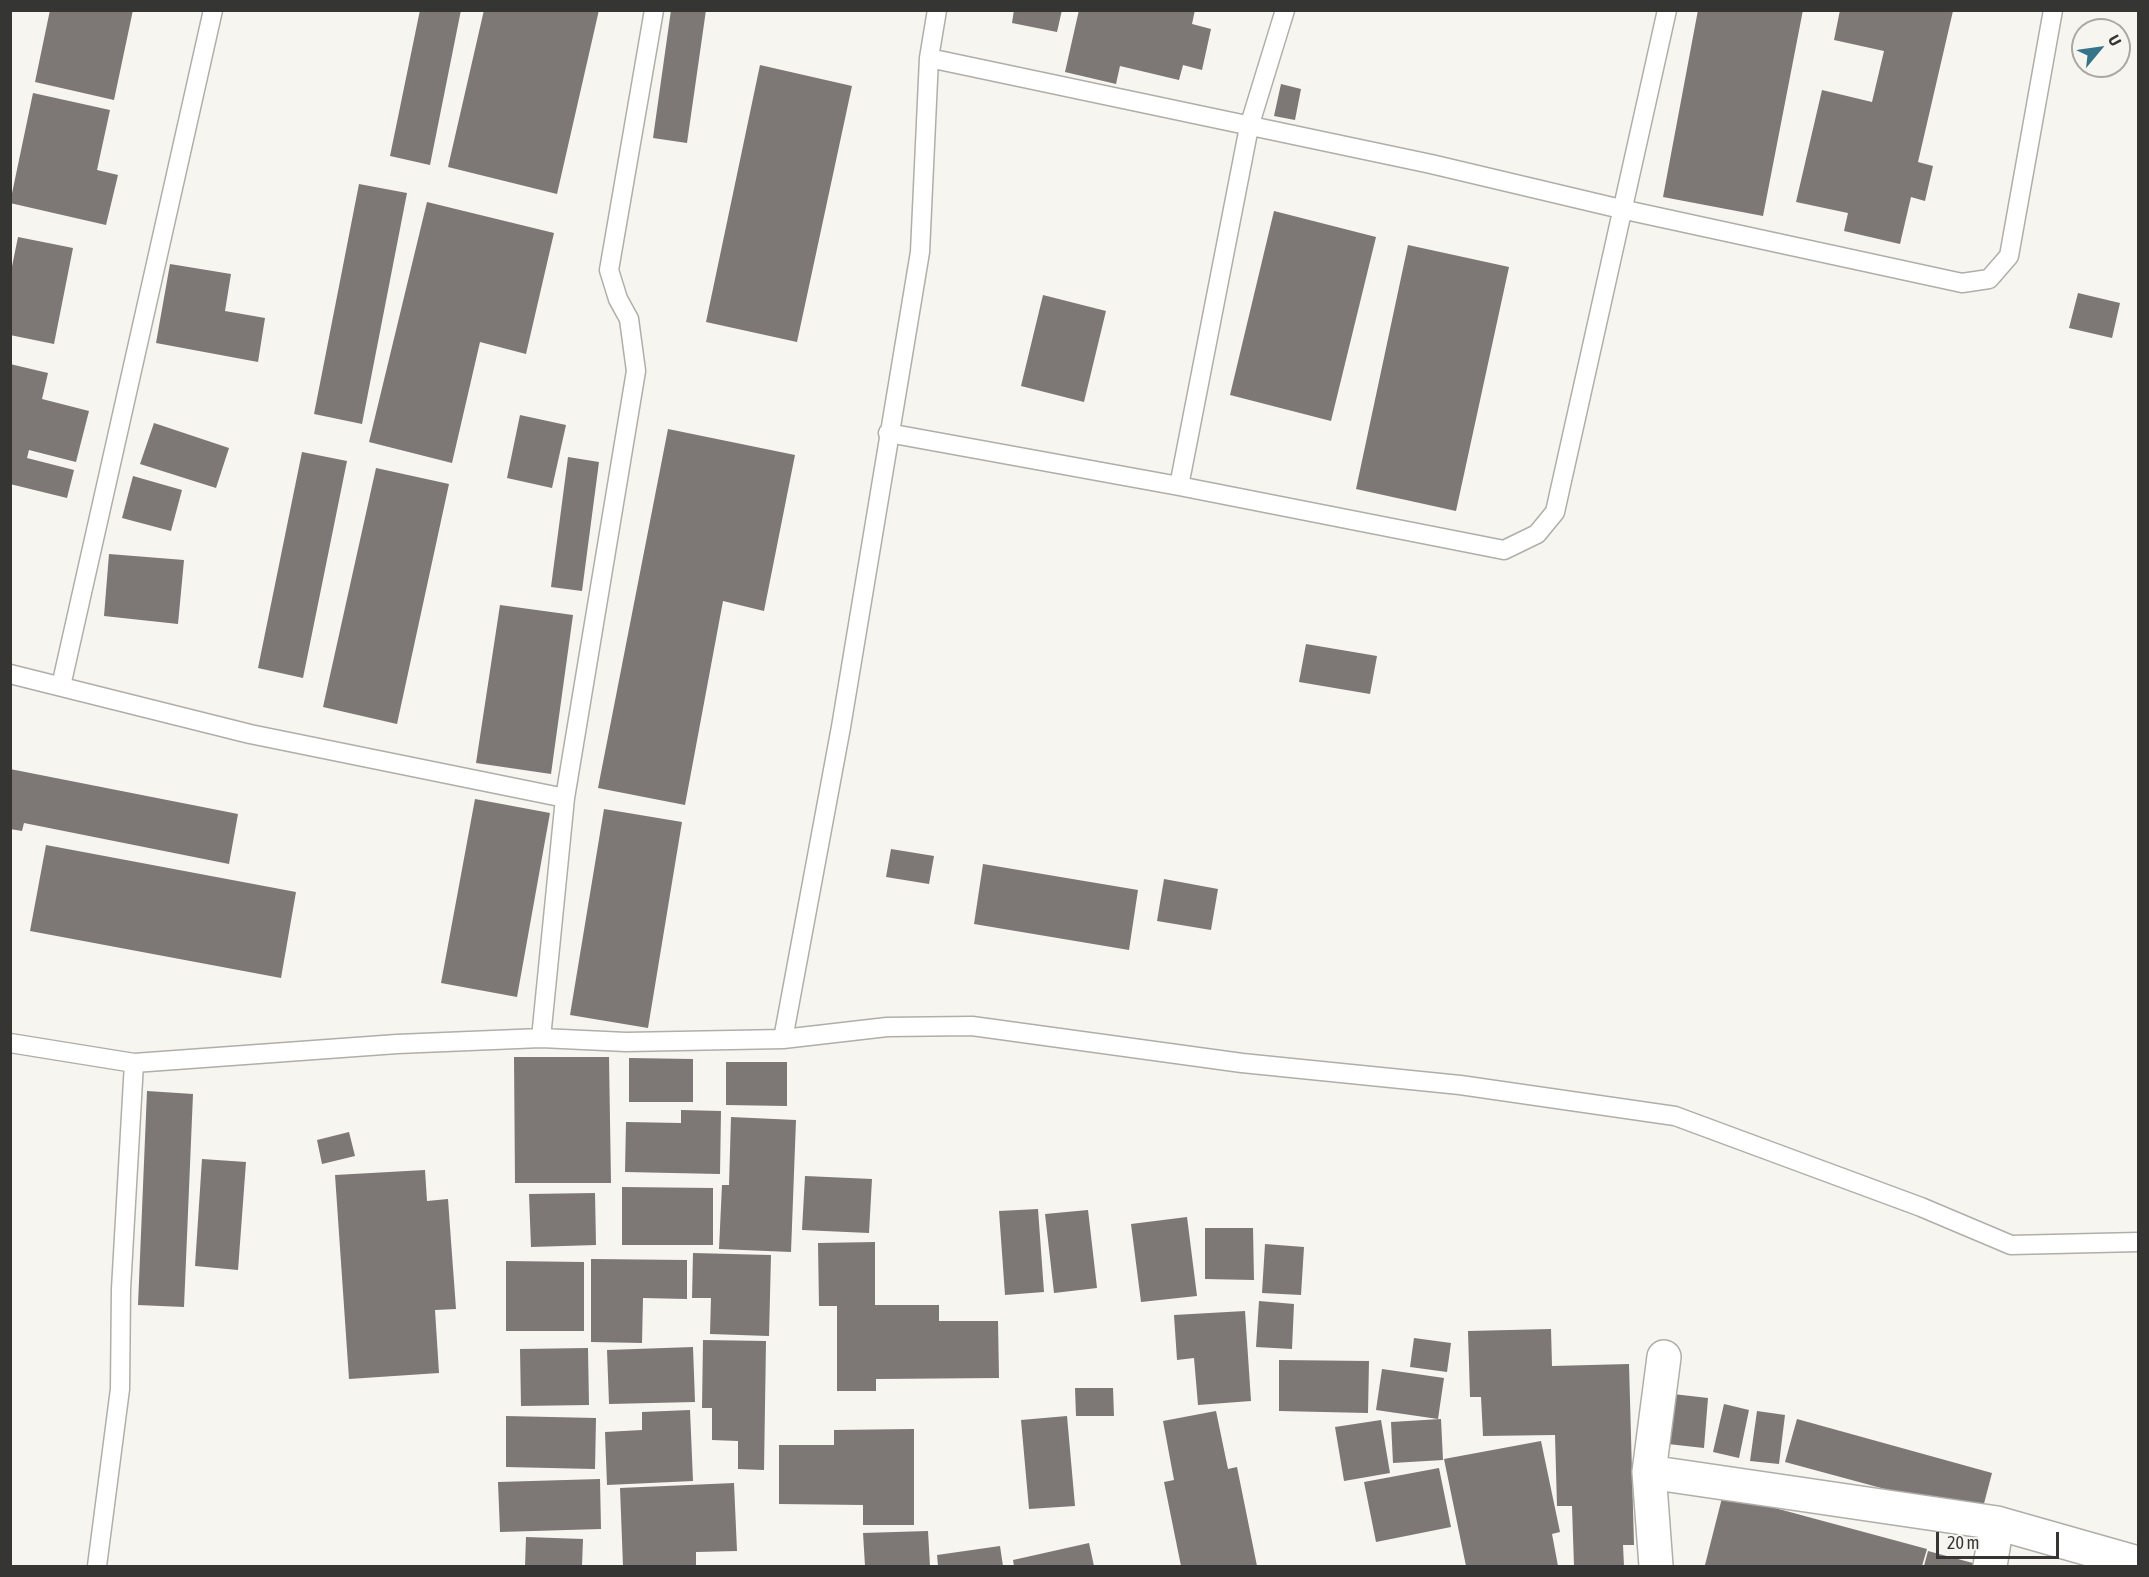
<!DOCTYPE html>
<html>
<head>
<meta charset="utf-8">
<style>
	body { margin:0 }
	#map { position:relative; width:2149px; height:1577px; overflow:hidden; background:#f6f5f0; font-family:"Asap Condensed",sans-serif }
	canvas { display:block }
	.frame { position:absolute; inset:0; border:12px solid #353533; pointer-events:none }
	.north { position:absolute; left:2071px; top:18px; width:60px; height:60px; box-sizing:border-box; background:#f6f5f0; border:2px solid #a9a8a4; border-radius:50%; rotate:61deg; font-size:16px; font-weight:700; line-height:24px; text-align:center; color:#353533 }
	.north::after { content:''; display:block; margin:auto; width:21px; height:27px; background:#367489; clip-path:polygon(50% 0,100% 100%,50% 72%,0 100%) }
	.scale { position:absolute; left:1936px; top:1532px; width:123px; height:27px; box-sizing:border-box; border:3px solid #353533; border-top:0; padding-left:8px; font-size:18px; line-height:21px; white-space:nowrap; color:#353533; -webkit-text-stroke:4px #f6f5f0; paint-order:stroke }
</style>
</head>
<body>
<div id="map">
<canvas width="2149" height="1577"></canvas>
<div class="frame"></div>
<div class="north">U</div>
<div class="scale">20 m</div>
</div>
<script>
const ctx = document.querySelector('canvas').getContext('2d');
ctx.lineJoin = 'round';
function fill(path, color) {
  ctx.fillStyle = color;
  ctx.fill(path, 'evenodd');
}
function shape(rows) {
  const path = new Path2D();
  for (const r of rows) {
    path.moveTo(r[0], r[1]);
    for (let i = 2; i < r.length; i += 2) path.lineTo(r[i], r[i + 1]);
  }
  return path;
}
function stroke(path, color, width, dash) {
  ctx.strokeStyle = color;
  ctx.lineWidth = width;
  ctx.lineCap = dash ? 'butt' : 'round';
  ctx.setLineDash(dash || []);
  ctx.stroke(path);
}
fill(shape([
	[50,10,133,10,114,100,35,82],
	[420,10,461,10,430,165,390,156],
	[484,10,599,10,557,194,448,167],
	[671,10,706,10,687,143,653,138],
	[1014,10,1062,10,1057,32,1012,23],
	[1079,10,1195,10,1192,24,1211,29,1202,70,1183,65,1179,80,1120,66,1116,84,1065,72],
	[1698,10,1803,10,1763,216,1663,197],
	[1840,10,1953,11,1918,162,1933,166,1925,201,1911,197,1900,244,1844,231,1848,213,1796,202,1822,90,1872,102,1884,51,1834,40],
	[760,65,852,86,797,342,706,322],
	[1281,84,1301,89,1295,120,1274,116],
	[33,93,110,110,97,170,118,175,106,225,10,203],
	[359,184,407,193,362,424,314,414],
	[427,202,554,233,526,354,480,342,452,463,369,442],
	[1274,211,1376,237,1331,421,1230,395],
	[18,237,73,248,54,344,10,335,10,276],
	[1408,245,1509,267,1456,511,1356,489],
	[170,264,231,274,225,311,265,318,258,362,156,343],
	[2078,293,2120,303,2112,338,2069,328],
	[1043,295,1106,311,1084,402,1021,386],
	[10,364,48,373,42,399,89,411,76,462,29,450,27,458,74,470,67,498,10,484],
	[520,415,566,425,552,488,507,478],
	[154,423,229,448,216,488,140,464],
	[668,429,795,455,764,611,723,601,685,805,598,788],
	[302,452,347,461,303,678,258,668],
	[568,457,599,462,582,591,551,587],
	[376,468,449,484,397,724,323,707],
	[133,476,182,490,171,531,122,518],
	[109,554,184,560,178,624,104,616],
	[500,605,573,615,551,774,476,763],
	[1306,644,1377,656,1370,694,1299,682],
	[10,769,238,814,229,864,24,823,22,831,10,829],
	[475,799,550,813,517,997,441,983],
	[604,809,682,822,648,1028,570,1015],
	[46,845,296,892,281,978,30,931],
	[891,849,934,856,929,884,886,877],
	[983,864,1138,890,1129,950,974,924],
	[1164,879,1218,889,1211,930,1157,921],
	[514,1057,609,1057,611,1183,515,1183],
	[629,1058,693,1059,693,1102,629,1102],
	[726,1062,787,1062,787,1106,726,1105],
	[147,1091,193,1094,184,1307,138,1305],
	[681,1110,721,1111,720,1174,625,1172,626,1122,681,1123],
	[731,1117,796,1120,791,1252,719,1249,722,1185,729,1185],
	[349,1132,355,1156,322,1164,317,1140],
	[202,1159,246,1162,238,1270,195,1266],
	[425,1170,427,1201,448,1199,451,1241,456,1309,435,1310,439,1373,349,1379,335,1175],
	[805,1176,872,1179,869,1233,802,1230],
	[622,1187,713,1188,713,1245,622,1245],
	[595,1193,596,1245,531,1247,529,1194],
	[1038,1209,1044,1292,1005,1295,999,1211],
	[1088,1210,1097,1288,1054,1293,1045,1214],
	[1187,1217,1197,1296,1141,1302,1131,1224],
	[1205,1228,1253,1228,1254,1280,1205,1279],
	[875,1242,875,1305,939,1305,939,1321,998,1321,999,1378,876,1379,876,1391,837,1391,837,1306,819,1306,818,1243],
	[1265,1244,1304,1247,1301,1295,1262,1293],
	[693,1253,771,1255,769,1336,710,1334,711,1298,692,1298],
	[591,1259,687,1260,687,1299,643,1298,642,1343,591,1342],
	[506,1261,584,1262,584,1331,506,1331],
	[1259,1301,1294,1304,1292,1349,1256,1347],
	[1245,1311,1251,1401,1198,1405,1194,1358,1177,1360,1174,1315],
	[1551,1329,1552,1366,1629,1364,1634,1545,1623,1545,1624,1566,1574,1566,1572,1506,1557,1506,1555,1435,1483,1436,1481,1397,1470,1397,1468,1331],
	[1414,1338,1451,1343,1447,1372,1410,1367],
	[703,1340,766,1341,764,1470,738,1469,738,1441,712,1440,712,1408,702,1408],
	[693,1347,695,1402,609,1404,607,1350],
	[588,1348,589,1405,521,1406,520,1349],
	[1279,1360,1369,1361,1368,1413,1279,1411],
	[1382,1369,1444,1378,1438,1419,1376,1410],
	[1075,1388,1113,1388,1114,1416,1076,1416],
	[1673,1394,1708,1398,1704,1448,1668,1444],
	[1724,1404,1749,1410,1739,1458,1713,1452],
	[690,1410,693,1481,607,1485,605,1432,642,1430,642,1412],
	[1216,1411,1228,1469,1237,1467,1257,1566,1181,1566,1164,1482,1174,1480,1163,1421],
	[1757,1411,1785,1415,1779,1464,1750,1461],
	[506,1416,596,1418,595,1469,506,1467],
	[1067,1416,1075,1506,1029,1509,1021,1420],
	[1441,1419,1443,1460,1393,1463,1391,1422],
	[1797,1419,1992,1473,1981,1515,1785,1462],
	[1381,1420,1390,1473,1344,1481,1335,1427],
	[914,1429,914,1525,863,1525,863,1505,779,1504,779,1445,834,1445,834,1430],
	[1541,1441,1560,1532,1552,1534,1558,1566,1466,1566,1444,1459],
	[1439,1468,1451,1527,1376,1542,1364,1482],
	[600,1479,601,1529,500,1532,498,1482],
	[734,1483,737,1551,696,1552,696,1566,623,1566,620,1488],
	[1723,1494,1927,1549,1922,1566,1705,1565],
	[928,1531,930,1566,865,1566,863,1533],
	[526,1537,583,1539,582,1566,525,1566],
	[1089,1543,1094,1566,1014,1566,1013,1560],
	[1000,1546,1003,1566,938,1566,937,1555],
	[1928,1551,1984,1566,1924,1566]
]), '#7d7776');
const service = shape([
	[929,58,1431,164,1621,209,1962,283,1989,279,2009,256,2053,10],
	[888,433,1179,486,1504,550,1537,534,1555,512,1667,10],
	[1179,486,1249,127,1285,10],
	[10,674,250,734,565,798],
	[61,686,213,10],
	[541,1038,565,798,636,371,629,319,618,299,609,270,654,10],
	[783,1039,841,727,920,252,929,58,937,10],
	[10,1043,134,1063,397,1044,541,1038,626,1042,783,1039,887,1027,972,1026,1242,1063,1460,1085,1675,1116,1921,1207,2011,1245,2138,1242],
	[97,1566,120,1389,121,1289,134,1063]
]);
const minor = shape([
	[1649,1472,1997,1523,2138,1563],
	[1656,1566,1649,1472,1664,1357],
	[1990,1566,1997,1523]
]);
stroke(service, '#afaea8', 21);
stroke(minor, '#afaea8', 36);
stroke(service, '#fff', 18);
stroke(minor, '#fff', 33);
</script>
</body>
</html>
